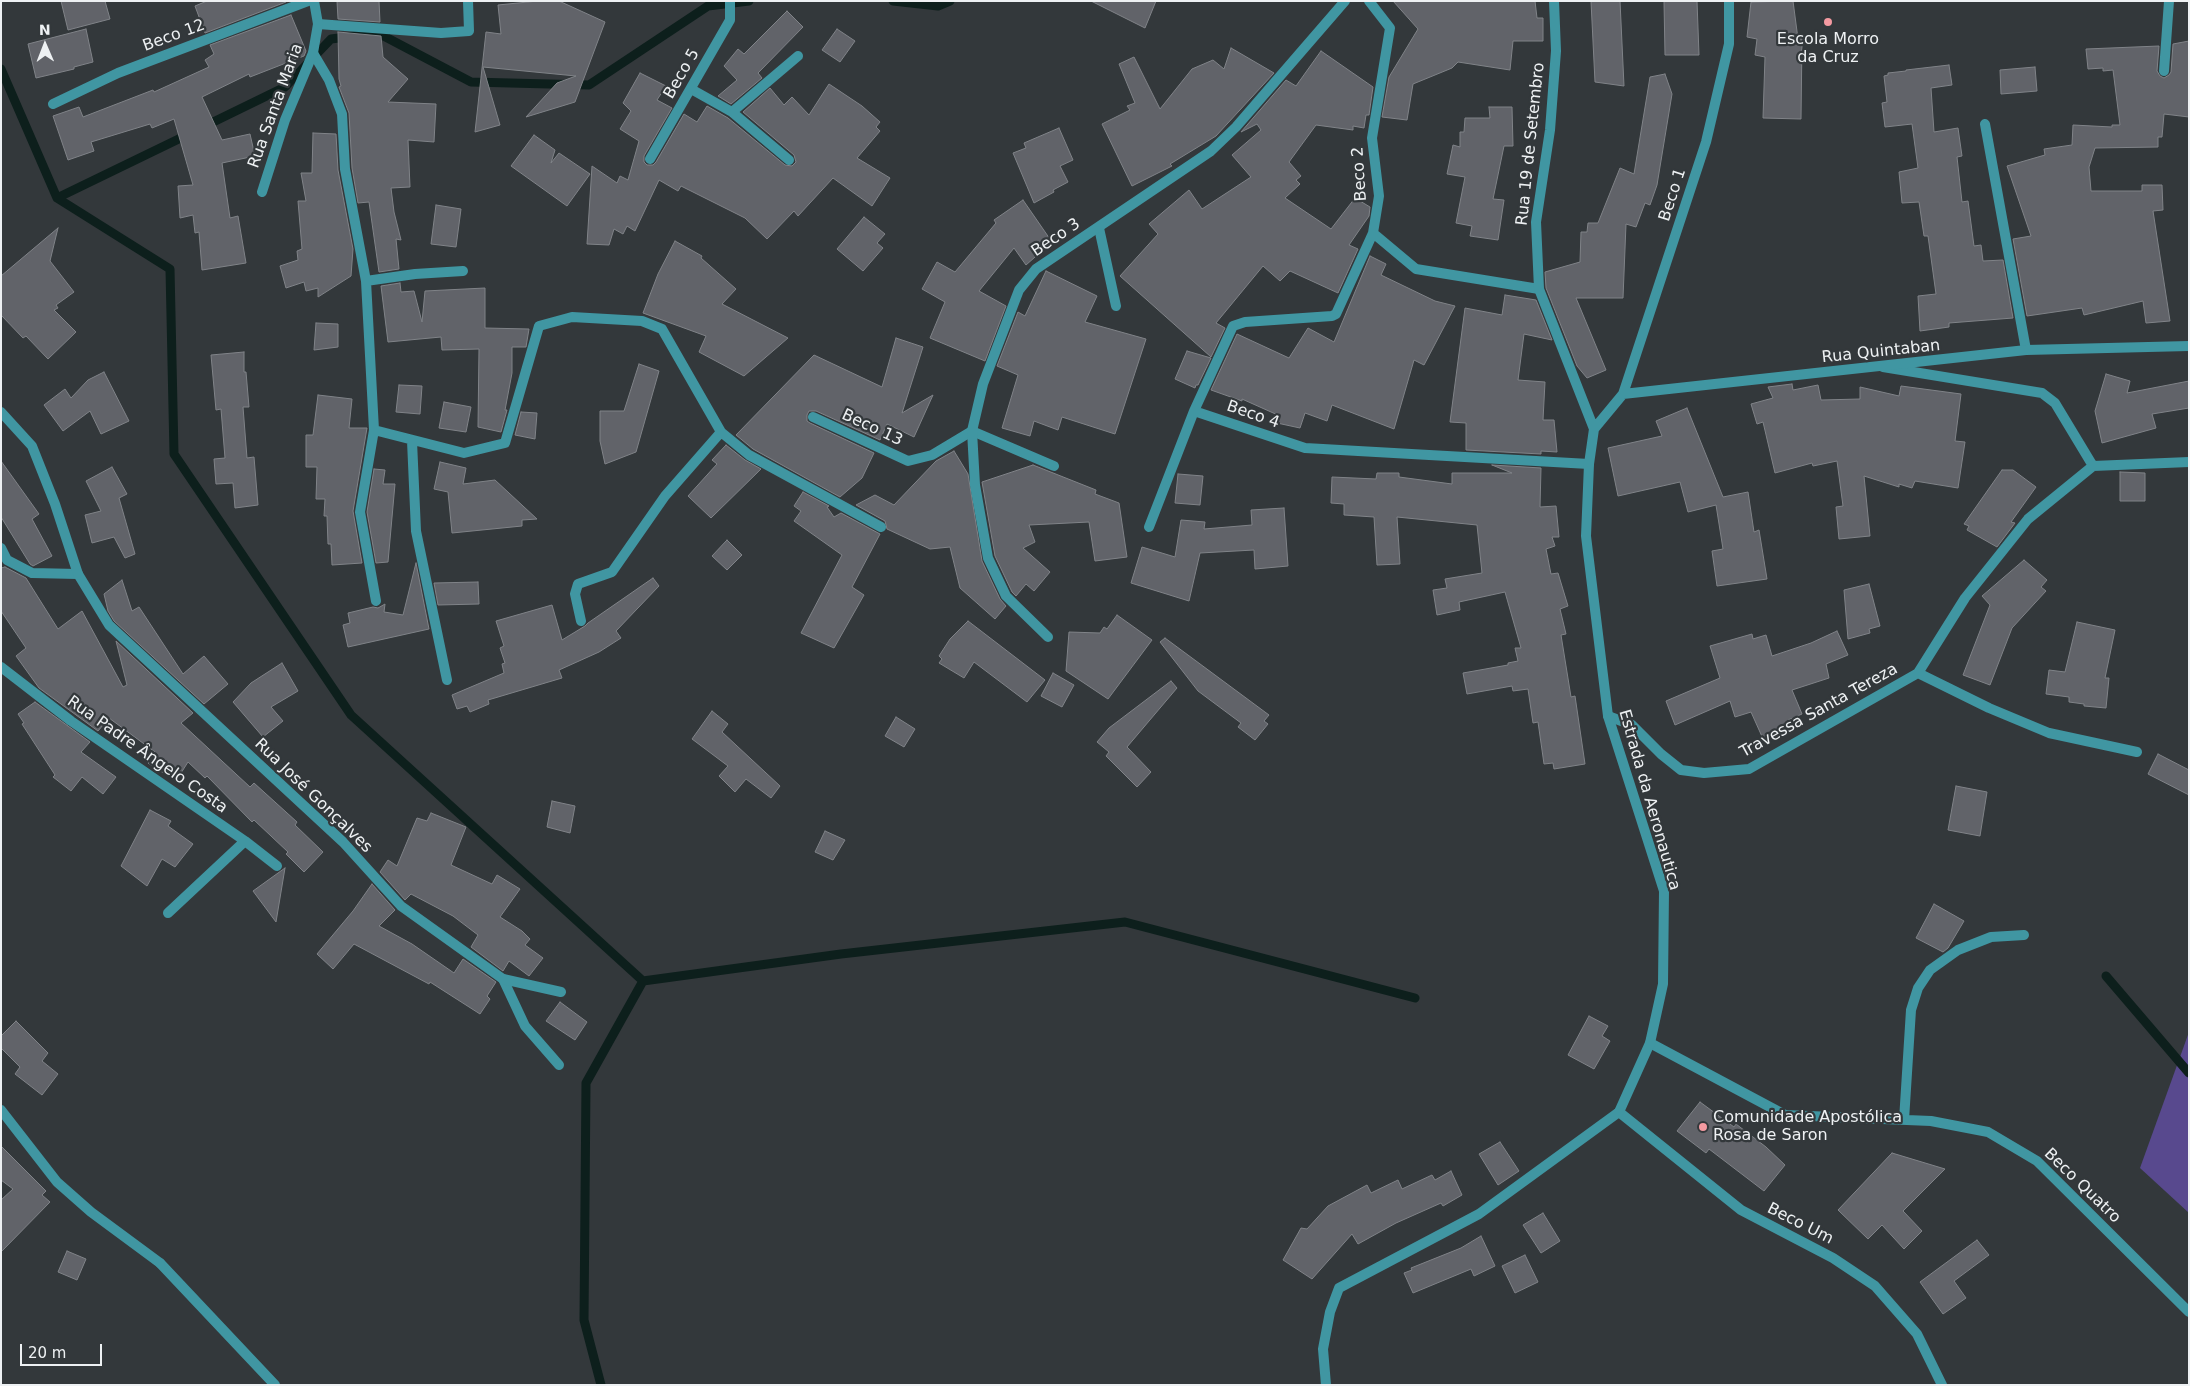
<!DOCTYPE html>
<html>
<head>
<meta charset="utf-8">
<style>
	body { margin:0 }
	#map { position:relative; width:2190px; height:1386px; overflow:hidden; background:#33383b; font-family:"DejaVu Sans",sans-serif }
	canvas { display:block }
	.frame { position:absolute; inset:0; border:2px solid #eef1f3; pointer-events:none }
	.north { position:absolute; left:20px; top:20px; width:50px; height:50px; -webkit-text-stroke:4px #33383b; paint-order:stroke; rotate:359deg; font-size:14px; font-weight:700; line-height:20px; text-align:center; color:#eef1f3 }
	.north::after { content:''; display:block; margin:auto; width:18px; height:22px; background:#eef1f3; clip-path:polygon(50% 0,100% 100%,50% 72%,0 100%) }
	.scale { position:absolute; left:20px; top:1344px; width:82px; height:22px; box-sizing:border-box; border:2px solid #eef1f3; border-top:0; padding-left:6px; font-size:15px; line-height:18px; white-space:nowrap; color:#eef1f3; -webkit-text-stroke:4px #33383b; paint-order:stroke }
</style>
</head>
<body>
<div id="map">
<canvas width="2190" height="1386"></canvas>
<div class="frame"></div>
<div class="north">N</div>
<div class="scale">20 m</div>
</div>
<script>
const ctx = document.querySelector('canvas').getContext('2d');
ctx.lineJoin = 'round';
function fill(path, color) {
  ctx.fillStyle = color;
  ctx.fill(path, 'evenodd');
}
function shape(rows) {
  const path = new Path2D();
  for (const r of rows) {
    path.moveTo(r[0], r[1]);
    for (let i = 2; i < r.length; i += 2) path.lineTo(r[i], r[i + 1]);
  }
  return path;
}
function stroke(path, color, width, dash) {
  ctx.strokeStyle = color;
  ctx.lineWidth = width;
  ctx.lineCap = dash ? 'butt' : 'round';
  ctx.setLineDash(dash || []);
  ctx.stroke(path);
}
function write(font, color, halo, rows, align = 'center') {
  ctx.font = font + ' "DejaVu Sans",sans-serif';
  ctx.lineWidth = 4.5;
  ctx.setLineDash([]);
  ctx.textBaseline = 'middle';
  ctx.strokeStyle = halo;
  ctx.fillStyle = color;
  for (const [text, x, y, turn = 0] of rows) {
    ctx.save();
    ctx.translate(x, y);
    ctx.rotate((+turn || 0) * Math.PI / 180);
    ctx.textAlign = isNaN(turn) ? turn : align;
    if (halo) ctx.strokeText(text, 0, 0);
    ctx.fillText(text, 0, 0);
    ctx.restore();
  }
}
fill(shape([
	[2189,1032,2189,1213,2140,1168]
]), '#58498e');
stroke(shape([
	[893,1,938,6,950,1],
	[1,69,57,198,170,269,174,454,351,715,643,981,586,1083,584,1320,601,1385],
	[203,127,285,87,331,39,378,33,471,82,589,85,708,6,749,1],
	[57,198,189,134],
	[2106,976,2189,1073],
	[643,981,841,954,1125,922,1415,998]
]), '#0d1f1c', 9);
const building = shape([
	[61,1,105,1,110,19,68,30,61,1],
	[207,1,286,1,286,2,205,33,195,6,207,1],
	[337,1,379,1,380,22,338,19,337,1],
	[538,1,559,1,605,22,575,102,526,117,557,83,576,76,483,67,500,125,475,132,486,32,501,34,498,5,538,1],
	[1091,1,1156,1,1145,28,1091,1],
	[1393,1,1535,1,1537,18,1543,18,1543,41,1513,41,1510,70,1458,62,1452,68,1413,84,1407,120,1382,117,1389,77,1418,29,1393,1],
	[1591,1,1620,1,1624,86,1595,82,1591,1],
	[1664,1,1697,1,1699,55,1665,55,1664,1],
	[1793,1,1798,39,1802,39,1801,119,1763,118,1765,57,1755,55,1757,39,1747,37,1751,2,1793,1],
	[787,11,803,27,758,73,762,78,731,104,718,96,737,80,724,66,738,49,744,54,787,11],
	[291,15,306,51,304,56,250,77,249,74,202,97,222,140,250,134,255,156,222,163,230,218,238,216,246,263,202,270,199,232,195,233,193,215,180,218,178,186,193,185,174,119,152,128,150,124,91,142,94,151,68,160,53,116,79,107,83,117,153,90,154,92,209,67,205,60,214,54,210,45,291,15],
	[86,29,93,62,74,67,74,69,36,78,28,44,86,29],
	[837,29,855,41,840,62,822,50,837,29],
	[338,32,381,36,383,57,408,79,388,102,436,104,434,142,408,140,410,187,391,188,394,212,401,240,396,239,399,269,379,272,369,202,358,203,352,168,349,113,339,87,341,86,339,79,338,32],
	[2189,41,2189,117,2164,114,2162,137,2158,137,2158,147,2095,148,2089,167,2091,191,2142,191,2142,185,2162,185,2163,210,2153,211,2170,321,2146,323,2143,301,2084,315,2082,308,2027,316,2013,239,2031,236,2007,166,2045,155,2044,149,2072,145,2073,125,2112,127,2112,125,2120,125,2113,70,2103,71,2103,68,2088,69,2086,49,2159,46,2157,71,2160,76,2164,78,2169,75,2171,72,2173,44,2189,41],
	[1231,48,1274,73,1216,136,1170,164,1172,166,1132,186,1102,124,1130,110,1127,106,1135,103,1119,64,1134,57,1160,109,1192,69,1213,60,1224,69,1231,48],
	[1321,51,1373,87,1369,115,1366,115,1364,128,1353,126,1353,130,1316,125,1289,162,1301,176,1296,180,1300,184,1285,198,1331,229,1355,198,1370,207,1369,216,1349,245,1358,249,1338,293,1290,271,1280,281,1263,266,1216,323,1225,328,1211,357,1120,276,1158,234,1149,224,1189,190,1202,209,1251,177,1232,155,1261,130,1257,124,1241,132,1286,80,1296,86,1321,51],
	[1949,65,1952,85,1931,88,1934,132,1958,128,1962,156,1957,157,1962,202,1968,201,1974,246,1981,245,1983,261,2003,260,2013,318,1949,323,1949,327,1920,331,1918,296,1936,294,1928,236,1924,236,1919,202,1902,203,1899,172,1918,168,1912,124,1885,127,1882,103,1887,102,1884,76,1888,75,1888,73,1906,71,1906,70,1949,65],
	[2035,67,2037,91,2001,94,2000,70,2035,67],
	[640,73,666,86,657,100,672,108,644,156,644,162,647,165,653,165,656,162,684,114,697,122,707,106,728,118,785,165,792,166,796,162,794,155,743,112,770,88,784,105,792,97,809,115,829,84,862,106,880,122,876,127,880,131,857,158,890,178,872,206,833,178,798,216,794,211,767,239,745,218,681,186,678,191,659,180,635,231,627,226,623,234,614,229,609,245,587,244,592,166,617,183,620,176,628,180,639,141,620,129,631,111,623,103,640,73],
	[1665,74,1672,94,1657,185,1650,205,1645,203,1636,227,1626,224,1623,298,1576,298,1606,370,1587,378,1577,366,1546,288,1545,272,1580,262,1581,232,1587,232,1588,223,1598,223,1620,168,1634,174,1650,77,1665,74],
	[1489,107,1512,107,1513,146,1504,146,1493,199,1504,200,1498,240,1470,236,1472,226,1456,223,1465,177,1447,174,1453,145,1460,147,1460,132,1464,132,1465,118,1490,118,1489,107],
	[1059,128,1073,160,1060,166,1068,182,1053,190,1054,192,1034,203,1013,153,1026,148,1024,143,1059,128],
	[313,133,336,134,338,170,353,249,351,276,318,297,318,288,306,291,304,282,286,288,280,266,298,260,297,251,302,249,298,201,306,201,301,173,312,173,313,133],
	[534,135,555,150,551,163,559,153,590,174,567,206,511,166,534,135],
	[1023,200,1052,242,1026,265,1014,248,979,291,1006,306,985,361,930,338,945,302,922,289,937,262,955,272,996,223,994,220,1023,200],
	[436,205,461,209,456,247,431,244,436,205],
	[864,217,885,234,877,243,883,248,863,271,837,249,864,217],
	[58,228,50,261,74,292,56,305,58,308,54,310,76,332,48,359,26,336,23,338,1,315,1,276,58,228],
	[675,241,702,256,701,258,736,289,722,304,788,338,744,376,699,352,706,336,643,313,658,274,675,241],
	[1370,256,1386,264,1381,275,1435,301,1455,306,1424,365,1414,360,1394,429,1332,405,1327,421,1305,413,1300,428,1277,423,1280,416,1242,399,1242,401,1211,390,1237,334,1289,358,1308,328,1334,342,1370,256],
	[1046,271,1097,296,1085,322,1146,339,1115,434,1062,417,1058,430,1034,421,1030,436,1002,428,1018,375,997,366,1018,312,1025,316,1046,271],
	[400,283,401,292,414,291,422,322,425,291,485,288,485,328,529,329,526,347,512,347,512,373,505,410,507,410,501,432,478,427,479,349,442,350,441,337,388,342,381,286,400,283],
	[1505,295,1536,300,1552,340,1524,334,1518,380,1545,382,1543,420,1554,420,1557,452,1541,451,1541,454,1466,450,1466,423,1450,422,1465,308,1502,315,1505,295],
	[316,323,338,324,338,347,314,350,316,323],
	[896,338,923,347,902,413,933,395,914,437,887,424,880,440,816,411,809,411,807,415,807,421,810,423,874,453,862,478,840,497,753,449,736,435,814,355,882,387,896,338],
	[1187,351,1211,358,1198,385,1196,385,1195,388,1175,379,1187,351],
	[244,352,244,372,246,372,249,407,243,407,247,458,254,457,258,505,235,508,233,483,216,484,214,459,225,458,221,409,216,410,211,355,244,352],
	[639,364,659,371,636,452,605,464,600,441,600,411,624,411,639,364],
	[104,372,129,421,101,434,90,411,63,431,44,405,65,389,71,398,88,380,104,372],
	[2106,374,2130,381,2127,393,2189,381,2189,408,2152,414,2156,428,2102,443,2095,411,2106,374],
	[1792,384,1793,390,1818,385,1821,400,1860,399,1860,387,1899,396,1901,386,1961,394,1955,441,1965,442,1958,488,1915,481,1912,488,1899,484,1899,487,1864,476,1870,536,1839,539,1836,507,1843,506,1837,461,1813,466,1812,463,1775,473,1763,422,1757,424,1751,404,1773,398,1768,387,1792,384],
	[399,385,422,386,420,414,396,412,399,385],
	[318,395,352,399,349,428,367,428,353,511,362,563,332,565,331,544,328,544,327,516,324,516,325,499,316,499,317,467,306,467,306,435,313,435,318,395],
	[444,402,471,407,466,432,439,428,444,402],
	[1687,408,1723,497,1748,492,1754,532,1759,530,1767,579,1717,586,1712,551,1723,549,1716,505,1688,512,1680,482,1618,496,1608,448,1662,436,1656,421,1687,408],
	[521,412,537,413,535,439,515,435,521,412],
	[726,445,745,460,761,469,711,518,688,496,717,464,712,460,726,445],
	[954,451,968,474,982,561,1000,599,1006,606,995,619,960,588,950,547,930,549,887,529,885,521,856,505,875,495,894,505,936,461,954,451],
	[1,461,39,514,32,519,52,556,33,566,30,564,1,517,1,461],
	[440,462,466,468,463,484,495,480,537,519,522,520,522,526,452,533,448,492,434,489,440,462],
	[1033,465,1096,490,1095,494,1119,503,1127,557,1095,561,1089,522,1029,525,1035,542,1023,548,1050,572,1034,591,1026,584,1016,596,1012,592,995,556,982,482,1033,465],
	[1492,465,1541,468,1540,507,1556,506,1559,537,1552,537,1555,546,1546,549,1551,574,1558,573,1568,606,1560,609,1566,634,1561,635,1571,697,1575,696,1585,764,1554,769,1553,763,1544,764,1538,722,1533,723,1528,689,1513,691,1512,686,1467,694,1463,673,1508,665,1508,663,1518,661,1515,648,1521,648,1505,592,1459,602,1460,610,1437,615,1433,590,1447,588,1445,579,1482,573,1477,525,1397,517,1400,564,1377,565,1374,517,1344,515,1344,504,1331,503,1332,477,1376,479,1377,473,1399,473,1399,477,1452,484,1452,473,1512,473,1492,465],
	[112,467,127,494,119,498,135,554,125,558,114,537,92,543,85,515,101,511,86,481,112,467],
	[374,469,385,470,383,484,395,484,388,562,376,563,367,512,374,469],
	[2002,470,2013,470,2036,487,2011,522,2015,523,1997,547,1967,530,1969,526,1964,524,2002,470],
	[2120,472,2145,473,2145,501,2120,501,2120,472],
	[1178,474,1203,476,1200,505,1175,503,1178,474],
	[803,492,829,506,827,507,834,517,841,513,880,534,852,587,864,595,834,648,801,633,842,555,794,521,801,511,794,506,803,492],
	[1284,508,1288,566,1255,569,1254,550,1200,553,1189,601,1131,583,1142,547,1175,557,1181,520,1205,522,1204,529,1252,525,1251,510,1284,508],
	[727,540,742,555,727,570,712,556,727,540],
	[2024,560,2047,580,2041,587,2046,591,2012,628,1990,685,1963,675,1990,605,1982,596,2024,560],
	[416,563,429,629,348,647,343,625,350,623,348,613,373,607,378,608,385,604,384,612,403,615,416,563],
	[5,567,26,578,58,629,82,611,123,687,127,685,116,641,193,713,181,723,250,787,254,783,297,822,295,825,323,852,304,872,286,854,288,852,254,820,252,822,207,776,205,778,188,762,176,781,148,763,155,752,109,718,98,731,39,688,16,656,26,648,1,611,1,568,5,567],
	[653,578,659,586,616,631,621,638,599,652,559,670,562,678,488,700,489,704,470,712,467,706,457,709,452,695,504,673,502,664,505,663,500,648,504,646,496,621,552,605,562,640,585,626,588,623,653,578],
	[122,580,132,611,139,607,183,674,204,656,228,684,204,704,114,621,108,611,104,594,122,580],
	[478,582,479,604,438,605,434,583,478,582],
	[1869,584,1880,626,1869,629,1870,633,1848,639,1844,590,1869,584],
	[1117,615,1152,640,1108,699,1066,671,1069,632,1100,633,1104,627,1107,629,1117,615],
	[968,621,1045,680,1027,702,974,662,964,678,939,663,942,659,939,656,950,639,968,621],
	[2077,622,2115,630,2105,678,2109,678,2106,708,2084,706,2084,704,2069,702,2069,697,2046,694,2049,670,2065,672,2077,622],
	[1837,631,1848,655,1826,664,1829,678,1792,690,1802,714,1788,720,1792,728,1764,741,1751,712,1735,717,1730,701,1675,725,1666,701,1720,678,1710,646,1752,634,1753,639,1766,635,1772,656,1811,643,1837,631],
	[1165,638,1269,715,1264,721,1268,724,1255,740,1238,727,1241,723,1198,691,1160,642,1165,638],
	[282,663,298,691,271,707,283,721,263,737,233,702,251,683,282,663],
	[1053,673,1074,685,1062,707,1041,696,1053,673],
	[1171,681,1177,688,1127,747,1151,772,1137,787,1106,756,1109,752,1097,742,1109,728,1171,681],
	[35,702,90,742,81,752,116,777,103,794,82,777,71,791,53,777,55,775,22,724,24,723,18,714,35,702],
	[712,711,728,724,722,732,780,786,771,798,746,779,735,792,719,776,728,766,692,739,712,711],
	[896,717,915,729,904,747,885,736,896,717],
	[2158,754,2189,770,2189,795,2148,774,2158,754],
	[1956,786,1987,792,1980,836,1948,830,1956,786],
	[552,801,575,806,570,833,547,827,552,801],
	[150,810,171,821,168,826,193,844,175,867,162,859,147,886,121,866,150,810],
	[431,813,466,827,451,865,492,884,497,875,520,889,500,917,522,931,530,939,525,945,543,958,529,976,509,961,503,971,471,947,478,935,453,916,411,894,405,900,380,872,388,860,397,866,417,818,427,821,431,813],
	[825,831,845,840,833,860,815,852,825,831],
	[285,868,276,922,253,891,285,868],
	[372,884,395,910,379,926,412,944,454,973,463,959,496,982,487,996,490,999,480,1014,430,982,429,984,354,944,333,969,317,954,353,911,372,884],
	[1934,904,1964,921,1948,948,1943,952,1916,938,1934,904],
	[560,1002,587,1022,575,1040,546,1021,560,1002],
	[1589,1016,1608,1026,1602,1036,1610,1041,1594,1069,1568,1055,1589,1016],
	[16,1021,48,1053,42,1061,58,1074,42,1095,15,1074,20,1067,1,1048,1,1036,16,1021],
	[1700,1102,1734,1127,1736,1124,1766,1147,1785,1165,1764,1191,1709,1149,1706,1153,1677,1131,1700,1102],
	[1500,1142,1519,1171,1498,1185,1479,1154,1500,1142],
	[1,1146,46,1191,42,1195,50,1202,1,1252,1,1200,13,1189,1,1180,1,1146],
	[1892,1153,1945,1169,1903,1211,1922,1231,1904,1249,1882,1225,1868,1239,1838,1210,1892,1153],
	[1451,1171,1462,1195,1443,1206,1441,1203,1396,1223,1358,1244,1352,1234,1312,1279,1283,1260,1301,1228,1307,1229,1328,1206,1367,1185,1371,1193,1398,1180,1402,1189,1432,1175,1435,1180,1451,1171],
	[1543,1213,1560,1241,1541,1253,1523,1225,1543,1213],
	[1481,1236,1495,1266,1474,1276,1471,1269,1413,1293,1404,1273,1412,1270,1411,1268,1461,1248,1481,1236],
	[1977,1240,1989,1255,1954,1281,1966,1298,1943,1314,1920,1282,1977,1240],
	[67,1251,86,1259,77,1280,58,1272,67,1251],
	[1525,1255,1538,1282,1515,1293,1502,1266,1525,1255]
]);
fill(building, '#616369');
stroke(building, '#808388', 1);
stroke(shape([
	[1369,1,1390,28,1372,138,1379,196,1373,233,1416,269,1539,289],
	[318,24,441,33,469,31,468,1],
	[313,53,329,80,342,114,345,169,366,281,374,430,464,453,505,443,539,326,572,317,642,321,662,329,721,432,749,455,881,527],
	[2164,71,2169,1],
	[691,89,732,112,789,160],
	[53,104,118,73,308,1],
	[732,112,798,56],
	[1985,124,2026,350],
	[650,159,730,20,730,1],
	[1099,228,1116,306],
	[366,281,415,274,463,271],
	[1883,367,2042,393,2055,403,2093,466,2189,462],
	[1194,411,1305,448,1589,464],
	[813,417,908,461,932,455,972,431,1054,466],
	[374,430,360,512,376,601],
	[412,441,416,531,447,680],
	[1149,527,1194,411,1233,326,1245,322,1332,316,1336,314,1373,233],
	[1,548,7,560,32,573,78,574],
	[581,621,575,594,578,584,612,572,665,496,721,432],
	[1,667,71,721,245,841,277,866],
	[1918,673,1989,708,2049,733,2137,752],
	[1608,716,1632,725,1661,754,1681,770,1704,773,1749,769,1918,673,1965,598,2028,519,2093,466],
	[168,913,245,841],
	[503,979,525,1026,559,1065],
	[1650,1043,1785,1115,1931,1121,1988,1132,2037,1161,2189,1312],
	[1619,1112,1741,1210,1833,1258,1875,1286,1917,1334,1942,1385],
	[1904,1120,1911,1010,1918,988,1930,970,1958,950,1991,937,2024,935],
	[160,1263,275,1385]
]), '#4096a2', 10);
stroke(shape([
	[262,192,285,120,313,53,318,24,314,1],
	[1623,394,1706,142,1729,44,1729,1],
	[1,412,32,446,55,504,78,574,109,625,343,842,401,906,503,979,561,992],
	[1594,429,1623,394,2026,350,2189,346],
	[1048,637,1006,596,988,558,975,485,972,431,983,384,1019,290,1036,269,1211,151,1236,127,1345,1],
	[1,1110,57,1182,91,1212,160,1263],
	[1326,1385,1323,1349,1330,1312,1339,1288,1479,1214,1619,1112,1650,1043,1663,984,1664,891,1608,716,1586,536,1589,464,1594,429,1539,289,1536,222,1550,130,1556,51,1554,1]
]), '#4096a2', 10);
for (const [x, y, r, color] of [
	[1828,22,5,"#f49aa1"],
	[1703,1127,5,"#f49aa1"]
]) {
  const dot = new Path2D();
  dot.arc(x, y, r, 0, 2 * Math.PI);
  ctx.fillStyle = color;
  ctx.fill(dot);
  stroke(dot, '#33383b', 2);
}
write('16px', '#eef1f3', '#33383b', [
	["Beco 12",174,36,-20],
	["Beco 5",682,74,-60],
	["Rua Santa Maria",276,106,-70],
	["Rua 19 de Setembro",1531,144,-84],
	["Beco 2",1360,174,-94],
	["Beco 1",1673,195,-72],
	["Beco 3",1056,238,-34],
	["Rua Quintaban",1881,352,-6],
	["Beco 4",1253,415,19],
	["Beco 13",872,428,25],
	["Travessa Santa Tereza",1819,711,-29],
	["Rua Padre Ângelo Costa",147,755,35],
	["Rua José Gonçalves",313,796,44],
	["Estrada da Aeronautica",1649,800,74],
	["Beco Quatro",2082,1186,44],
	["Beco Um",1800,1224,27]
]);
write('16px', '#eef1f3', '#33383b', [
	["Escola Morro",1828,40],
	["da Cruz",1828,58],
	["Comunidade Apostólica",1713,1118,"left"],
	["Rosa de Saron",1713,1136,"left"]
]);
</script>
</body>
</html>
